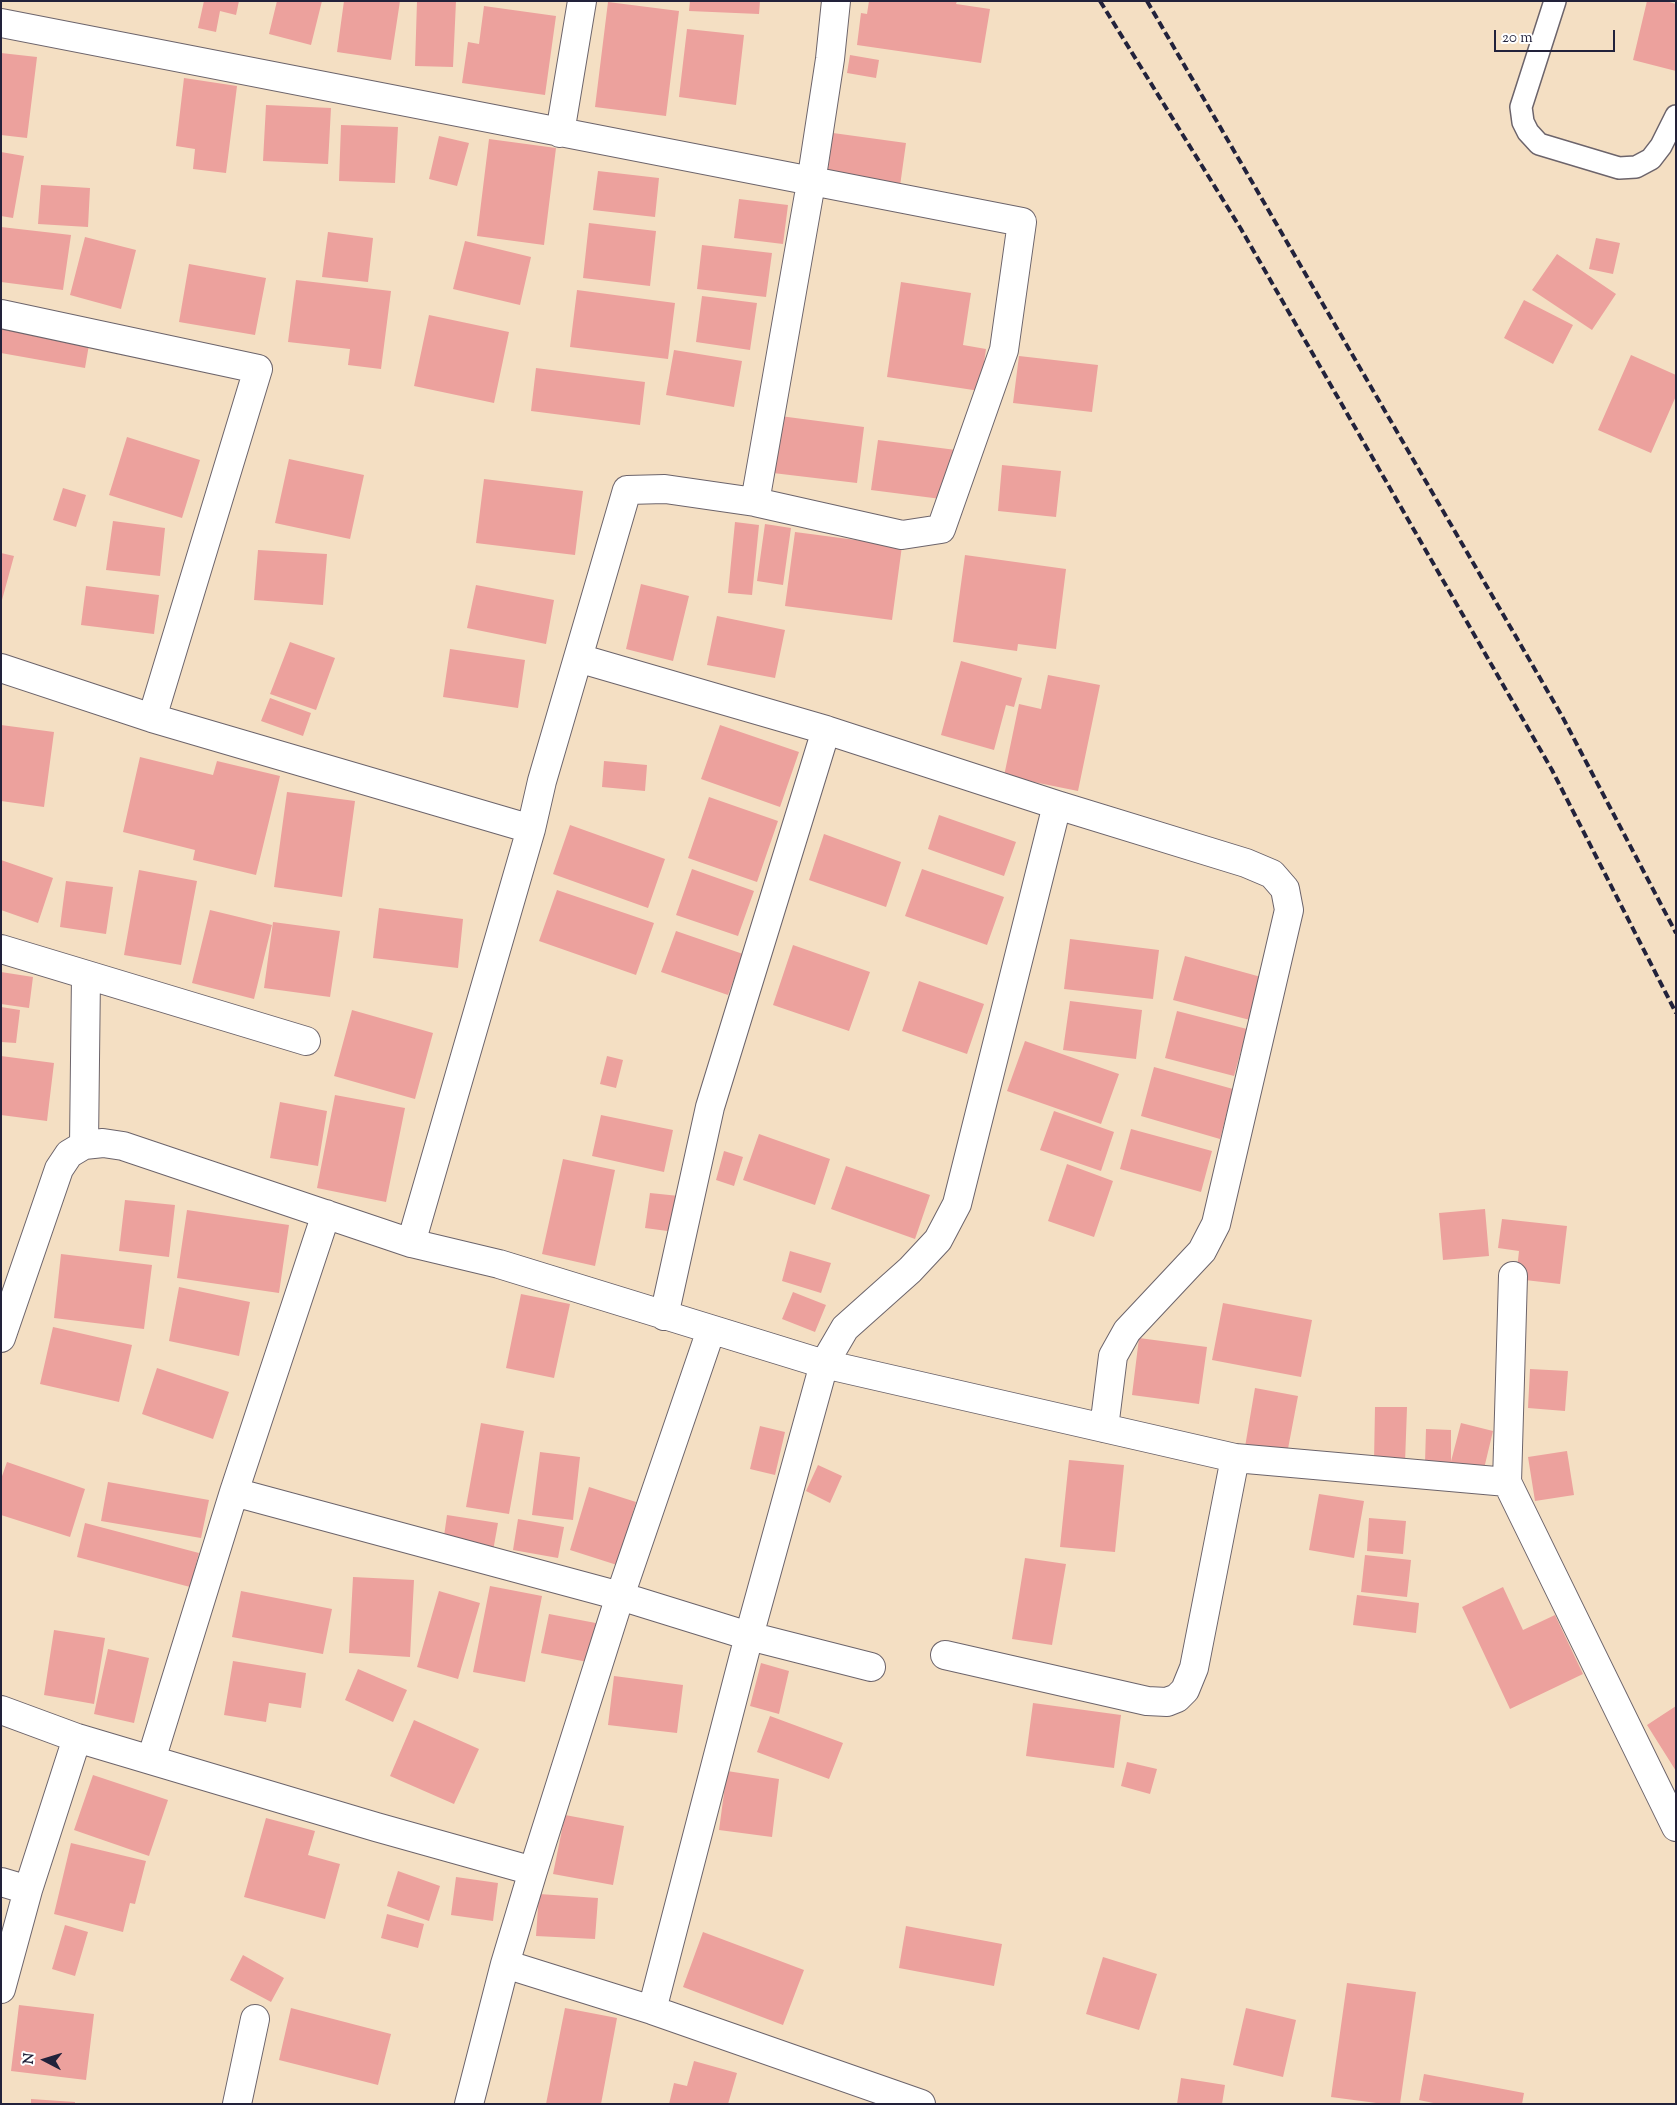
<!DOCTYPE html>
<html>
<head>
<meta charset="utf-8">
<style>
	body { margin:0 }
	#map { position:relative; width:1677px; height:2105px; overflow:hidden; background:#f4dfc3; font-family:"Sorts Mill Goudy",serif }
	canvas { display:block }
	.frame { position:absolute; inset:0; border:2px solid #22223b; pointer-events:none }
	.north { position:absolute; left:20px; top:2035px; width:50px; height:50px; -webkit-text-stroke:4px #fff; paint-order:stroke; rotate:275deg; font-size:14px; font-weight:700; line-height:20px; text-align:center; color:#22223b }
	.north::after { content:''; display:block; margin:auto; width:18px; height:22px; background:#22223b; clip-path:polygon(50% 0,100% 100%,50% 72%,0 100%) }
	.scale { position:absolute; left:1494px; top:30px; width:121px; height:22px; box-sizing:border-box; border:2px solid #22223b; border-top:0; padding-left:6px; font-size:15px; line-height:18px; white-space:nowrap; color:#22223b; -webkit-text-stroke:4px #fff; paint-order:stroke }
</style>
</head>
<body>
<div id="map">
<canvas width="1677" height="2105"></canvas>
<div class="frame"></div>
<div class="north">N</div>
<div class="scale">20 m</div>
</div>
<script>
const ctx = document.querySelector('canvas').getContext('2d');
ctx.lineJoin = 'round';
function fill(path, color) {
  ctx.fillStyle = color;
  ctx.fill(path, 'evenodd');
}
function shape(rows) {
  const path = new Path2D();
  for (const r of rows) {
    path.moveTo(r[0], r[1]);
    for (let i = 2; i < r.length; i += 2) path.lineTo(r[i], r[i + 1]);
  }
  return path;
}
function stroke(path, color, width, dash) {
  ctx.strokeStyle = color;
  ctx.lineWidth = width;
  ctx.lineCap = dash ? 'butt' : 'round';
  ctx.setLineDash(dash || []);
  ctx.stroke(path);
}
fill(shape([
	[204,1,239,1,236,15,220,11,216,32,198,28],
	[277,1,322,1,311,45,269,34],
	[344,1,400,1,391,60,337,52],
	[417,1,456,1,453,67,415,66],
	[690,1,760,1,759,14,689,11],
	[869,1,957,1,956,4,990,9,981,63,857,45,861,13,867,14],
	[1647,1,1666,1,1676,4,1676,71,1633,60],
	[608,2,679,11,666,116,595,107],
	[484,6,556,16,545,95,462,83,468,42,479,44],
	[687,29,744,35,736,105,679,97],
	[1,53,37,57,27,138,1,135],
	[850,55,879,60,876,78,847,73],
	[184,78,237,86,226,173,193,169,195,149,176,146],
	[266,105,331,108,328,164,263,161],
	[341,125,398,127,395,183,339,181],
	[833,133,906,143,900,186,827,176],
	[439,136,469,143,457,186,429,179],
	[489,139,556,148,544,245,477,236],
	[1,152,24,156,13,218,1,216],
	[598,171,659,178,655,217,593,210],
	[41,185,90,188,88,227,38,224],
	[739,199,788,205,783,244,734,238],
	[589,223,656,231,650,286,583,278],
	[1,227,71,235,63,290,1,282],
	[328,232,373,238,368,282,322,277],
	[85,237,136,250,121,309,70,295],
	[1596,238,1620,243,1613,274,1589,269],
	[465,241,531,257,520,305,453,289],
	[702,245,772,253,766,297,697,289],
	[1557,254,1616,294,1592,330,1532,290],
	[189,264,266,278,255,335,179,322],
	[296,280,391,291,381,369,348,365,350,349,288,342],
	[901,282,971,293,963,345,986,349,980,391,887,377],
	[577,290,675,303,668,359,570,347],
	[702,296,757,303,750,350,696,342],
	[1524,300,1573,325,1553,364,1504,338],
	[429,315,509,332,494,403,414,386],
	[1,317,91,333,85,368,1,353],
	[674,350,742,361,734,407,666,395],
	[1631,355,1676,375,1676,396,1651,453,1598,430],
	[1019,356,1098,365,1092,412,1013,403],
	[536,368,645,382,640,425,531,411],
	[780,416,864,427,857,483,773,473],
	[127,437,200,460,182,518,109,495],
	[878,440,956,450,949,500,871,490],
	[289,459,364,475,350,539,275,523],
	[1002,465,1061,471,1056,517,998,511],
	[484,479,583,491,575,555,476,543],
	[63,488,86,495,76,527,53,520],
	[113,521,165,528,160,576,106,570],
	[735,522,759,525,752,595,728,593],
	[765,524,791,528,783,585,757,581],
	[795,532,902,546,892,620,785,606],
	[258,550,327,554,323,605,254,600],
	[1,553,14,556,2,600,1,600],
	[965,555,1066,569,1056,649,1018,644,1017,651,953,642],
	[641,584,689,596,673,661,626,649],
	[476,585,554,600,546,644,467,628],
	[86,586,159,595,154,634,81,625],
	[717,616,785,630,775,678,707,665],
	[290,642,335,658,316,710,270,694],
	[450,649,525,660,518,708,443,697],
	[961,661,1022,678,1014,707,1006,705,994,750,941,735],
	[1048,675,1100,685,1078,791,1004,776,1019,704,1041,709],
	[270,698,311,713,303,736,261,721],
	[1,725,54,732,44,807,1,801],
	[720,725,799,752,780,807,701,779],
	[140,757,213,775,217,761,280,776,256,875,193,860,195,850,123,832],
	[604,761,647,765,645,791,602,787],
	[287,792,355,801,342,897,274,887],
	[709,797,778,821,757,882,688,858],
	[939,815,1016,842,1004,876,928,849],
	[570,825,665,859,648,908,553,874],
	[824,834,901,862,886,907,809,880],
	[1,860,53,878,38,923,1,910],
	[692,869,754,891,738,936,676,915],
	[922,869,1004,897,987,945,905,916],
	[139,870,197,881,181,965,124,955],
	[66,881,113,887,106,934,60,927],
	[557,890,654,923,636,975,539,941],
	[379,908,463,919,458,968,373,958],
	[210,910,272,925,254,999,192,983],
	[273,922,340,931,330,997,264,988],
	[676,931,743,954,728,995,661,972],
	[1070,939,1159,950,1153,999,1064,989],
	[793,945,870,972,849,1031,773,1005],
	[1185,956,1261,977,1250,1020,1173,1000],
	[1,972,33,977,29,1008,1,1004],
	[919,981,984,1004,967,1054,902,1031],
	[1070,1001,1142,1010,1136,1059,1063,1050],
	[1,1007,20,1010,16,1043,1,1042],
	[352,1010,433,1033,415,1099,334,1076],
	[1177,1011,1247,1029,1234,1076,1165,1058],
	[1025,1041,1119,1074,1101,1124,1007,1091],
	[1,1056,54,1063,47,1121,1,1115],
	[607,1056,623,1060,616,1088,600,1084],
	[1154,1067,1233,1089,1220,1139,1141,1116],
	[335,1095,405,1108,386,1202,317,1188],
	[280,1102,327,1111,318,1166,270,1158],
	[1054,1111,1114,1132,1101,1171,1040,1150],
	[601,1115,673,1130,664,1172,592,1156],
	[1131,1129,1212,1151,1201,1192,1120,1169],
	[759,1134,830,1159,815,1205,743,1180],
	[724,1151,743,1157,734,1186,716,1180],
	[563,1159,615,1170,595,1266,542,1254],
	[1067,1164,1113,1181,1094,1237,1048,1221],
	[846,1166,930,1195,915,1239,831,1209],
	[650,1193,679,1196,675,1232,645,1228],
	[125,1200,175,1205,169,1257,119,1251],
	[1485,1209,1489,1256,1443,1260,1439,1213],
	[187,1210,289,1225,279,1293,177,1278],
	[1502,1219,1567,1226,1560,1284,1516,1279,1519,1251,1498,1248],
	[790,1251,831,1263,821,1293,782,1281],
	[61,1254,152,1265,144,1329,54,1318],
	[179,1287,250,1302,239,1356,169,1341],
	[793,1292,826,1305,815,1332,782,1319],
	[521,1294,570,1304,554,1378,506,1368],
	[1223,1303,1312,1320,1301,1377,1212,1360],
	[53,1327,132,1345,119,1402,40,1384],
	[1139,1338,1207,1347,1199,1404,1132,1395],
	[157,1368,229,1392,213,1439,142,1414],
	[1530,1369,1568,1371,1565,1411,1528,1408],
	[1255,1388,1298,1396,1287,1454,1245,1447],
	[1375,1407,1407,1407,1405,1463,1374,1462],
	[481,1423,524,1431,509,1514,466,1507],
	[1461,1423,1493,1431,1482,1477,1449,1469],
	[760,1426,785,1432,775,1475,750,1469],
	[1426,1429,1451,1430,1451,1463,1425,1463],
	[1567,1451,1574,1495,1535,1501,1528,1457],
	[540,1452,580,1457,573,1520,532,1515],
	[1069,1460,1124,1465,1115,1552,1060,1547],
	[7,1462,85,1489,70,1537,1,1515,1,1479],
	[818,1465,842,1476,830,1503,806,1491],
	[108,1482,209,1500,201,1538,101,1521],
	[589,1487,636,1502,617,1565,570,1550],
	[1319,1494,1364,1501,1354,1558,1309,1550],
	[447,1515,498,1523,493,1551,443,1543],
	[1369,1518,1406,1521,1403,1554,1367,1551],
	[518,1519,564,1527,558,1558,513,1550],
	[85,1523,199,1553,190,1587,77,1557],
	[1365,1555,1411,1560,1407,1597,1361,1592],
	[1025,1558,1066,1564,1052,1645,1012,1639],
	[353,1577,414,1580,410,1657,349,1653],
	[490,1586,542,1596,525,1682,473,1672],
	[1503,1587,1523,1630,1555,1615,1583,1674,1510,1709,1462,1607],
	[241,1591,332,1609,323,1654,232,1637],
	[439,1591,480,1603,458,1679,417,1667],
	[1357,1595,1419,1603,1416,1633,1353,1625],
	[549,1614,606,1625,598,1664,541,1653],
	[54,1630,105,1638,94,1704,44,1695],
	[108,1649,149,1658,134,1723,94,1714],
	[233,1661,306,1673,301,1708,269,1703,266,1722,224,1715],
	[761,1663,789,1671,779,1714,750,1706],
	[358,1669,407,1690,393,1722,345,1700],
	[614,1676,683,1685,677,1733,608,1725],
	[1033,1703,1121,1715,1114,1768,1026,1756],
	[1676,1706,1676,1771,1647,1725],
	[770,1716,843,1743,829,1779,757,1752],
	[414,1720,479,1749,454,1804,390,1776],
	[1127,1762,1157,1769,1150,1794,1121,1786],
	[727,1771,779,1779,772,1837,719,1830],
	[93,1775,168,1800,149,1856,74,1830],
	[565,1815,624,1826,613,1885,553,1874],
	[266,1818,315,1831,308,1855,340,1864,325,1919,244,1897],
	[71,1843,146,1861,135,1904,130,1903,123,1932,54,1914],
	[398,1871,440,1886,429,1921,387,1906],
	[456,1877,498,1883,493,1921,451,1915],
	[539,1894,598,1898,595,1939,536,1936],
	[387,1914,424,1924,418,1948,381,1938],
	[65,1925,88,1932,75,1976,52,1969],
	[906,1926,1002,1944,994,1986,899,1968],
	[703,1932,804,1970,783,2025,683,1987],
	[243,1955,284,1978,271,2002,230,1980],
	[1103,1957,1157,1974,1139,2030,1086,2014],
	[1347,1983,1416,1992,1400,2104,1384,2104,1331,2097],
	[19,2005,94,2014,86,2080,11,2071],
	[291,2008,391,2034,378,2085,279,2060],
	[565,2008,617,2018,601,2104,546,2104],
	[1246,2008,1296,2020,1283,2077,1233,2065],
	[694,2061,737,2073,728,2104,669,2104,674,2083,687,2086],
	[1424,2074,1524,2093,1522,2104,1438,2104,1419,2100],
	[1181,2078,1225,2085,1222,2104,1177,2104],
	[31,2099,75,2102,75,2104,31,2104]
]), '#eca19d');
const lane = shape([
	[1555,1,1521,107,1523,122,1528,132,1539,144,1619,168,1636,167,1651,159,1661,146,1676,116]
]);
const street = shape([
	[1,23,1022,222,1004,350,941,529,902,535,755,502,665,489,627,490,542,781,531,829,411,1243],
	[560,133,582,1],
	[1,314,258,369,152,718],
	[755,502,811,183,830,59,836,1],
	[578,658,826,730,1057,805,1246,863,1272,874,1285,889,1289,910,1216,1224,1202,1251,1127,1331,1113,1356,1104,1428],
	[1,668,152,718,531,829],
	[1,949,306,1041],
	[84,1145,86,975],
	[664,1316,710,1107,826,730],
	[1,1338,59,1169,69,1154,84,1145,103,1143,123,1146,411,1243,499,1264,824,1364,1235,1458,1507,1482,1513,1276],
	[1507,1482,1676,1827],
	[234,1492,620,1596,749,1636,871,1667],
	[945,1655,1147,1701,1167,1702,1177,1698,1185,1690,1194,1668,1235,1458],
	[1,1710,77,1738,376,1827,533,1871],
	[151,1760,234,1492,326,1214],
	[1,1882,28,1890],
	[505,1964,652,2010,921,2104],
	[1,1989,28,1890,77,1738],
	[652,2010,749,1636,824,1364,845,1328,910,1270,938,1240,957,1204,1057,805],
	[237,2104,255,2019],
	[469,2104,505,1964,533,1871,620,1596,711,1330]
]);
stroke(lane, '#6c646b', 24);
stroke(street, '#6c646b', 30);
stroke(lane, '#fff', 21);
stroke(street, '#fff', 28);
stroke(shape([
	[1100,1,1241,229,1552,770,1676,1013],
	[1147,1,1562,716,1676,933]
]), '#22223b', 4, [8, 4]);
</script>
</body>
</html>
